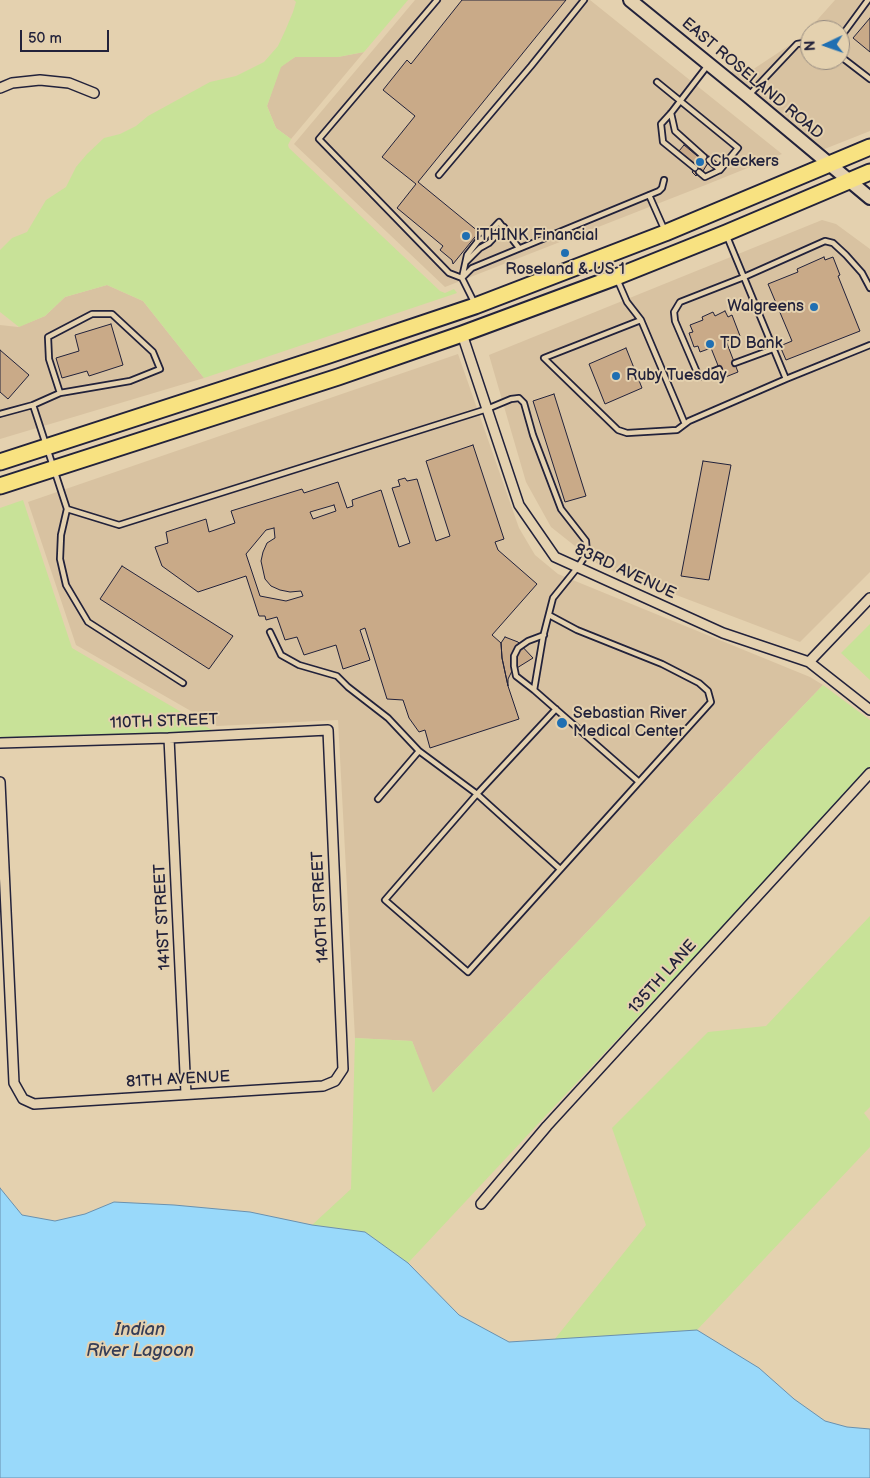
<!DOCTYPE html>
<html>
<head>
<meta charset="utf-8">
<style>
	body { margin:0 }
	#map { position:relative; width:870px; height:1478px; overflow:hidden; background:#e4d1af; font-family:"Balsamiq Sans",sans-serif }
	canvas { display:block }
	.north { position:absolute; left:800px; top:20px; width:50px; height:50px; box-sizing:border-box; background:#e4d1af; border:1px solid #968b81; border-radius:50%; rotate:267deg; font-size:14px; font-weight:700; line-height:20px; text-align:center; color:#22223b }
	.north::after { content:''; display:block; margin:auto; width:18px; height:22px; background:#1f6fb2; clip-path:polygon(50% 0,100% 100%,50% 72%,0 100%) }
	.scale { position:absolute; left:20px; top:30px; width:89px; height:22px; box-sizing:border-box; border:2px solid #22223b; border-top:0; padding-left:6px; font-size:15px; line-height:18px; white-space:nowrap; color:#22223b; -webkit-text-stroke:4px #e4d1af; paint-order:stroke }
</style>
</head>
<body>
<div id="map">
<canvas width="870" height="1478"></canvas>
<div class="north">N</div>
<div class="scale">50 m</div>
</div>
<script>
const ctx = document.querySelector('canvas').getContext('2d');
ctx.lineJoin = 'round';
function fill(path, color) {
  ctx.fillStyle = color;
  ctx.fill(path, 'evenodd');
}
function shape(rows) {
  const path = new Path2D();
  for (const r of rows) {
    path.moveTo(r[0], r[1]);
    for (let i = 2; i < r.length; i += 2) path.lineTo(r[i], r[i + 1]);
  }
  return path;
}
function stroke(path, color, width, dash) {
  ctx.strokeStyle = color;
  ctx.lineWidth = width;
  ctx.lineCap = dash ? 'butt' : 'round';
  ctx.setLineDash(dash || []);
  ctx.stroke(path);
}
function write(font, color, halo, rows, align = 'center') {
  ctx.font = font + ' "Balsamiq Sans",sans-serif';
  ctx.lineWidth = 4;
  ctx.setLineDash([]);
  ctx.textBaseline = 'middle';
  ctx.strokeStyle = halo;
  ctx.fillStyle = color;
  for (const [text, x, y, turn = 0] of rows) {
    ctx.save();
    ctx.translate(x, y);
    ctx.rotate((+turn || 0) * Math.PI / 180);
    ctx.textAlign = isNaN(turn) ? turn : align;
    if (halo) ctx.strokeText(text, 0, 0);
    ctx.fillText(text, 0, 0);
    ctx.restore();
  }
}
fill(shape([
	[415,0,590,0,782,154,708,184,445,287,294,144],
	[835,0,870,0,870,131,822,150,731,73,732,71,752,70,802,37],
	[810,30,840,30,840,60,810,60],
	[364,52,291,139,276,128,267,106,280,67,295,57,338,57],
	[822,220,836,224,870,249,870,572,800,642,600,566,551,527,526,482,489,355],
	[107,285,143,301,204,378,0,439,0,325,18,327,45,316,65,297],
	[458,354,519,528,535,555,558,574,810,677,823,685,432,1094,412,1041,355,1038,338,720,217,726,76,645,28,502]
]), '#d8c2a1');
fill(shape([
	[294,0,408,0,364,52,338,57,295,57,281,67,267,106,276,128,291,139,288,145,289,148,440,291,445,293,454,289,457,293,204,378,143,301,107,285,65,297,45,316,19,327,0,312,0,250,12,238,27,232,46,200,66,187,76,167,87,154,104,138,120,134,136,126,148,116,210,82,236,76,264,62,278,46,285,31,293,12,296,2],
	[23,500,72,648,212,730,189,735,0,742,0,508],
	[870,624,870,680,841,653],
	[823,685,870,720,870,769,408,1263,365,1232,312,1225,351,1189,355,1038,412,1041,433,1093],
	[870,916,870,1107,864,1113,870,1121,870,1147,697,1330,554,1340,646,1225,612,1128,708,1032,766,1026]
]), '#c8e298');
const water = shape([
	[0,1188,22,1215,55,1221,85,1214,114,1202,174,1205,250,1212,312,1225,365,1232,408,1263,459,1315,509,1342,697,1330,759,1368,794,1399,825,1421,847,1427,870,1429,870,1478,0,1478,0,1188]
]);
fill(water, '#99d9fa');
stroke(water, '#6990ae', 1);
const building = shape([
	[462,0,566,0,418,182,479,232,453,264,452,260,440,250,443,246,397,208,416,184,382,157,415,116,383,90,407,60,411,64,462,0],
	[870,18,870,52,853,38,870,18],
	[684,145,702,160,706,154,711,158,703,171,701,169,696,176,692,172,697,166,679,151,684,145],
	[824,257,825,260,833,257,840,275,838,276,860,331,786,360,780,346,792,341,768,284,798,272,797,269,824,257],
	[725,311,728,317,732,315,740,336,726,341,738,372,723,378,711,348,700,352,698,346,694,347,689,333,693,332,690,325,703,320,702,317,713,312,715,316,725,311],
	[111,324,123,365,89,376,87,371,62,378,56,358,79,351,75,335,111,324],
	[626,348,642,388,605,404,589,364,626,348],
	[0,350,29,375,8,399,0,392,0,350],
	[554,394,586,496,565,502,533,401,554,394],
	[473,445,504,539,495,542,498,550,537,584,492,635,501,643,502,658,508,686,519,719,430,748,425,730,419,732,409,718,403,700,387,699,365,628,360,630,370,660,343,669,336,645,304,655,297,637,285,640,277,617,266,620,265,616,259,616,246,576,198,592,162,566,155,547,168,543,166,532,206,519,209,532,235,523,231,511,302,489,304,493,338,482,347,508,353,506,352,500,381,490,399,547,410,543,392,488,400,486,398,480,405,478,407,481,417,479,436,541,450,536,426,461,473,445],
	[334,505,336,511,313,519,310,512,334,505],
	[274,528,275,538,267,543,263,552,261,561,265,579,271,586,280,590,290,592,301,591,303,596,286,601,260,596,246,554,266,530,274,528],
	[703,461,731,465,709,580,681,576,703,461],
	[122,566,233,636,209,669,100,599,122,566],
	[505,637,518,642,533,658,512,671,508,679,508,686,502,658,501,643,505,637]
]);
fill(building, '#c9aa88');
stroke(building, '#22223b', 1);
const lane = shape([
	[437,0,319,139,449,273,462,278,467,255,478,241,484,238,499,222,519,248],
	[840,38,868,0],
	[840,56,870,79],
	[657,82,738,148,720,170,705,177,699,172],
	[749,95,797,44,810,42],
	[671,113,675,131,704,157],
	[709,160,720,170],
	[695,168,663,142,661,124,671,113,708,65],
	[439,175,531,66,584,0],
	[649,195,665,231],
	[726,234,786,379],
	[466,262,480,248,489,243,504,227],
	[617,279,627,302,641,320,685,424],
	[475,304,462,278,472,268,659,191,662,188,664,180],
	[641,320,544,358,618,430,627,433,677,430,689,421,786,379,870,345],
	[735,363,773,349],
	[719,369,699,377,675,321,674,312,680,302,744,277,825,241,833,243,846,255,862,273,870,288],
	[33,405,60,393,130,381,160,369,153,352,112,314,92,314,48,337,49,359,60,393],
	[0,414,33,405,67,509,61,535,60,559,66,585,88,622,183,683],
	[67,509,119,525,487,409,511,399,519,398,524,403,533,435,561,509,586,541,587,553,578,567,553,598,543,637,534,690],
	[549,615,577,630,662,664,699,683,708,691,711,702,468,972,385,900,477,794,556,709],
	[270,632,281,655,299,665,337,676,348,687,388,718,419,751,477,794,560,869],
	[544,635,528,641,518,648,514,656,514,666,516,676,534,690,639,782],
	[378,799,419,751]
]);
const street = shape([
	[0,88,12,83,40,80,69,83,94,93],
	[462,334,519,505,555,557,723,633,809,662,870,710],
	[809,662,870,598],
	[169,738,186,1094],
	[0,743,169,738,328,730,343,1069,335,1081,323,1086,34,1104,23,1099,14,1083,0,782],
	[481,1204,547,1126,870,773]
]);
const secondary = shape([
	[630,0,748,96,870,198]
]);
const primary = shape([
	[0,462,329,355,475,306,665,233,870,147],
	[0,486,338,377,462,334,616,277,726,233,870,172]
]);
stroke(lane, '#22223b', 8);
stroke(street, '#22223b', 12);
stroke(secondary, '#22223b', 16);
stroke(primary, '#22223b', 19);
stroke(lane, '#e4d1af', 4.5);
stroke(street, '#e4d1af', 9);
stroke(secondary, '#e4d1af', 12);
stroke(primary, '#f8e281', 15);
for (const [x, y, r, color] of [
	[700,162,5,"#1f6fb2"],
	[466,236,5,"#1f6fb2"],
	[565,253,5,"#1f6fb2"],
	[814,307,5,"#1f6fb2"],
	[710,344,5,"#1f6fb2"],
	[616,376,5,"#1f6fb2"],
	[562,723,6,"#1f6fb2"]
]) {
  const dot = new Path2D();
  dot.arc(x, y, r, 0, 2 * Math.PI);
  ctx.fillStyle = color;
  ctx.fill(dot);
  stroke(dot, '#e4d1af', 2);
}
write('16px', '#22223b', '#e4d1af', [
	["EAST ROSELAND ROAD",752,79,40],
	["83RD AVENUE",625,572,25],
	["110TH STREET",164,722,-2],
	["140TH STREET",321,907,-93],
	["141ST STREET",163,917,-93],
	["135TH LANE",663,977,-48],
	["81TH AVENUE",178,1080,-3]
]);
write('16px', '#22223b', '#e4d1af', [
	["Checkers",710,162],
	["iTHINK Financial",476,236],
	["Roseland & US 1",565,270,"center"],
	["Walgreens",804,307,"right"],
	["TD Bank",720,344],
	["Ruby Tuesday",626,376],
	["Sebastian River",573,714],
	["Medical Center",573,732]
], 'left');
write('italic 18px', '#343d58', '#e4d1af', [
	["Indian",140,1330],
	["River Lagoon",140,1351]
]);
</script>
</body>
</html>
